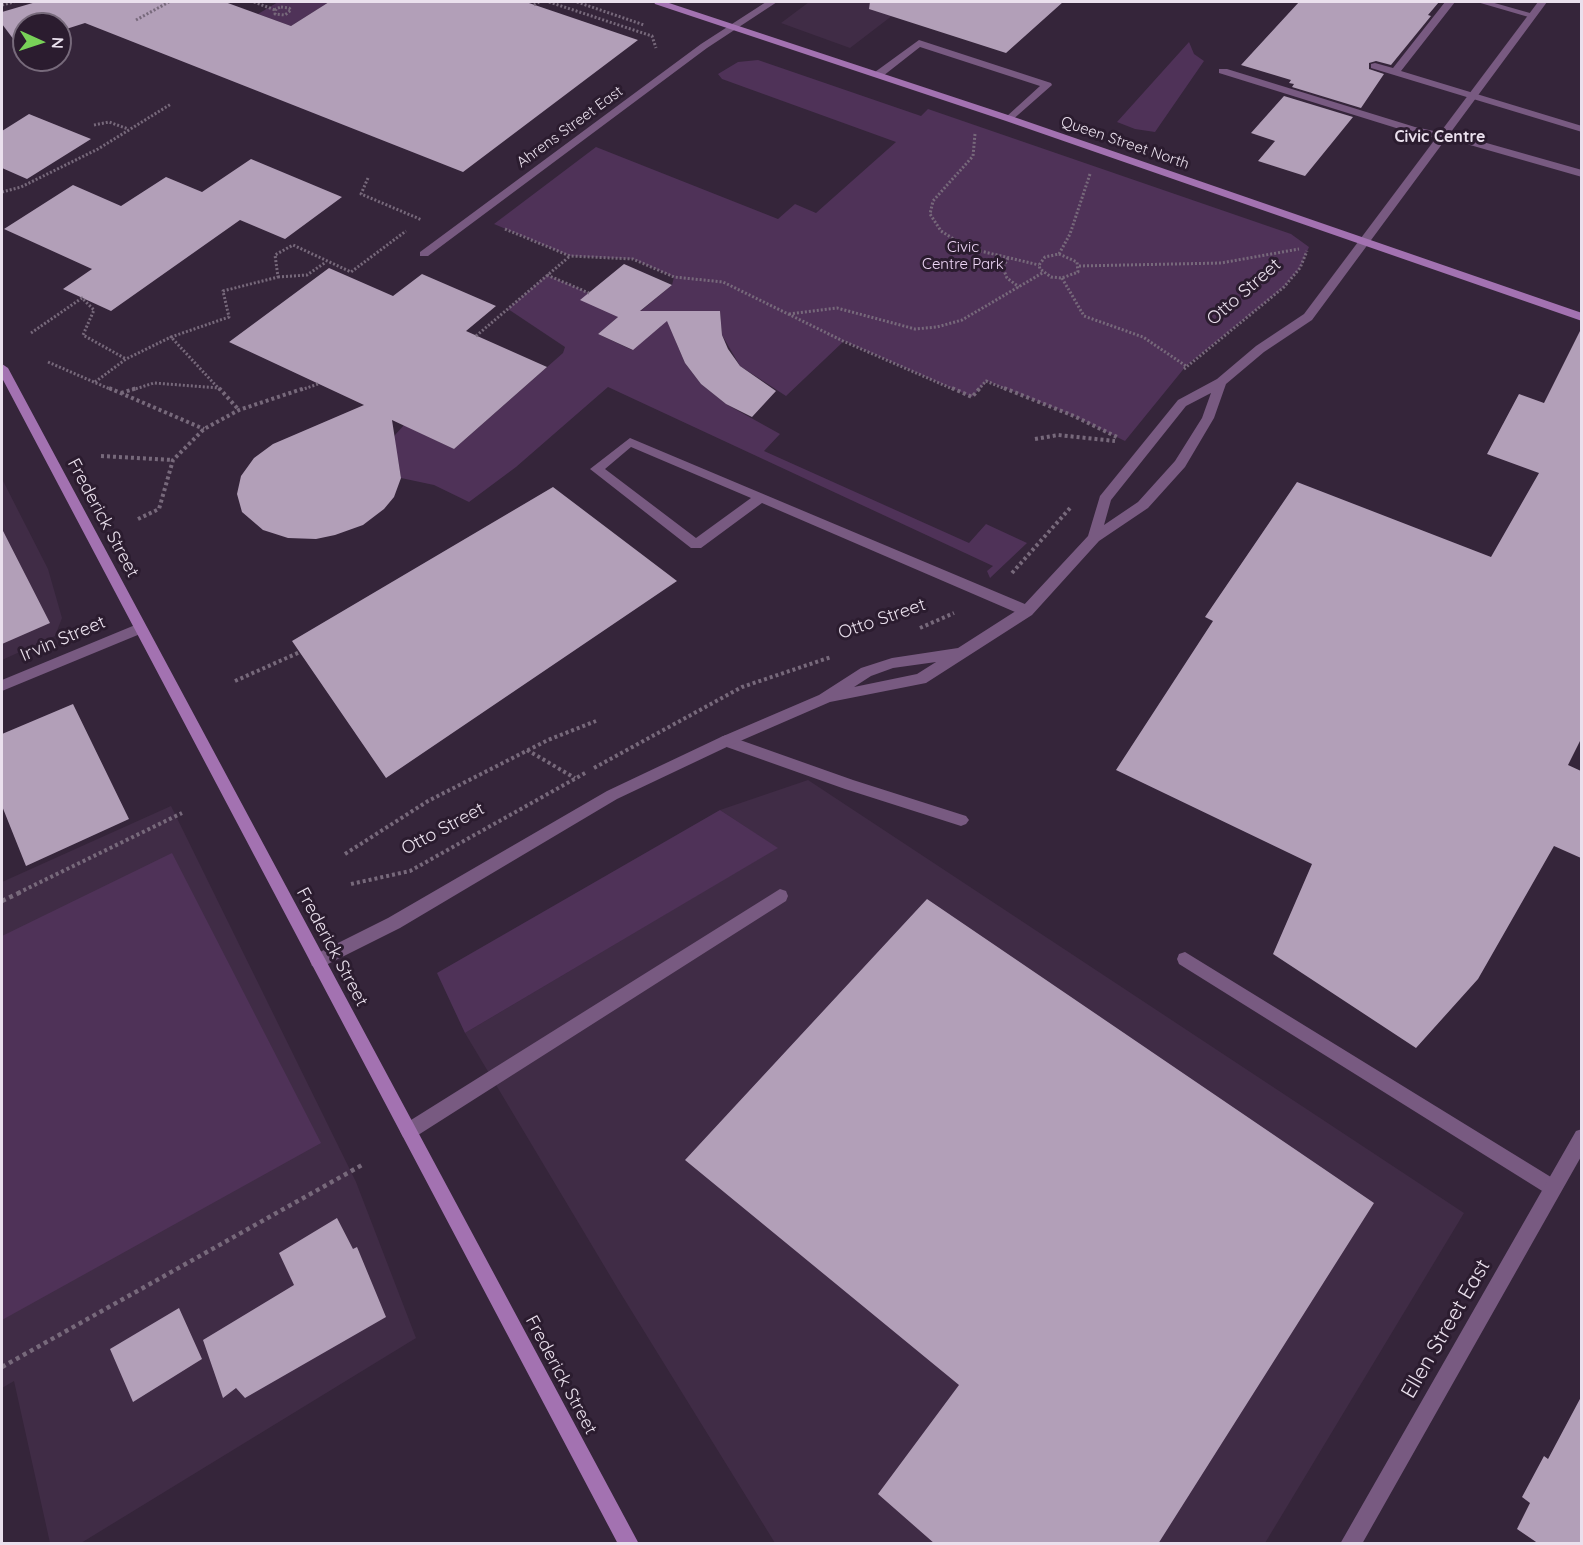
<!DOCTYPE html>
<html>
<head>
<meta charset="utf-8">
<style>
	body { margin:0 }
	#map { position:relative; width:1583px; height:1545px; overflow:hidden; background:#35253a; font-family:Quicksand,sans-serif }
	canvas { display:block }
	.frame { position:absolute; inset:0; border:3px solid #eae0ed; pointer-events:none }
	.north { position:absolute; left:12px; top:12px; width:60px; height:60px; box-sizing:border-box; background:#2b1c2f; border:2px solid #776a7b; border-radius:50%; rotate:93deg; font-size:16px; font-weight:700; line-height:24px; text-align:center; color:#eae0ed }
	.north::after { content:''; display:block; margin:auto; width:21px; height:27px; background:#78d158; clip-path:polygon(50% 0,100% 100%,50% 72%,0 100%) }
</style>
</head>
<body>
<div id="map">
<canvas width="1583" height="1545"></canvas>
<div class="frame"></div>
<div class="north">N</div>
</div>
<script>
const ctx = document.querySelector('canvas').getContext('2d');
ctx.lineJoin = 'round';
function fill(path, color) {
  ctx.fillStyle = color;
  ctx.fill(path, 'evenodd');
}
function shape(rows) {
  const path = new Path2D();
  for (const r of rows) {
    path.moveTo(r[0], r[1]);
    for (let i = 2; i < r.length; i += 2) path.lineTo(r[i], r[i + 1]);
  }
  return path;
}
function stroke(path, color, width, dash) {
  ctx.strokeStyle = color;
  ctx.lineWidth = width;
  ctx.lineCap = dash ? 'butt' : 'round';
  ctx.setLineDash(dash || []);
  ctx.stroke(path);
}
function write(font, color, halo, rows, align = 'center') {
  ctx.font = font + ' Quicksand,sans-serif';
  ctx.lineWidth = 6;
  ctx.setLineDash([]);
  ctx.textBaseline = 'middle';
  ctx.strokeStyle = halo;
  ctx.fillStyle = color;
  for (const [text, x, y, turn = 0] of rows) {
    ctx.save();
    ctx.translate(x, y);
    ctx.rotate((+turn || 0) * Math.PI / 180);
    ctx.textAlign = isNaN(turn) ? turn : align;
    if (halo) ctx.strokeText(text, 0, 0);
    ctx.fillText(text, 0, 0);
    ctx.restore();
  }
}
fill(shape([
	[809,2,910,2,850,48,781,23],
	[2,479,48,569,62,618,55,636,2,660],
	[808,780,1464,1213,1265,1543,775,1543,618,1289,465,1033,777,848,720,810],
	[171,806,356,1182,416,1338,81,1543,50,1543,14,1381,2,1388,2,882]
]), '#402c46');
fill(shape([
	[278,2,329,2,291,26,258,14],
	[1189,42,1194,54,1204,61,1155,132,1135,129,1117,122],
	[758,60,921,116,928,109,1291,234,1309,247,1300,268,1284,287,1186,366,1125,441,1074,416,987,381,972,397,844,341,786,396,740,366,722,335,720,311,674,311,676,342,685,363,701,384,726,404,780,434,764,451,969,543,986,524,1027,543,990,578,987,571,993,566,608,387,516,467,469,502,434,485,401,478,398,459,387,444,404,425,454,449,563,353,565,347,508,309,547,275,589,293,618,317,598,334,632,350,661,326,637,314,672,285,674,277,633,259,570,256,494,224,596,147,778,219,795,204,816,213,896,142,722,79,718,74,738,62],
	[720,810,778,848,465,1033,437,973],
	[172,853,321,1143,2,1320,2,936]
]), '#4f3258');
fill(shape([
	[36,2,225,2,291,26,329,2,526,2,638,40,463,172,85,23,60,31,60,24,24,24,24,42,17,44,2,24,2,12],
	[870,2,1063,2,1006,53,869,9],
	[1299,2,1439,2,1428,15,1431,16,1391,65,1376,61,1369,63,1369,69,1384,74,1361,108,1292,87,1294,84,1289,83,1291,80,1241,65],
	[1284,96,1353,117,1305,176,1258,161,1275,141,1251,133],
	[29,114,91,139,27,179,2,168,2,131],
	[251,159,342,197,285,239,240,220,111,311,63,289,92,269,4,229,73,185,121,206,166,177,202,192],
	[624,264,672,285,640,311,720,311,722,335,728,349,740,366,776,391,752,417,726,404,701,384,685,363,667,321,633,350,598,334,618,317,580,300],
	[329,268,393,296,422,274,496,306,466,331,547,367,454,449,392,420,401,478,394,497,384,509,363,525,335,535,316,539,288,538,263,530,242,512,237,494,241,476,254,458,273,444,364,405,229,342],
	[1581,329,1581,739,1568,765,1581,771,1581,858,1554,846,1478,979,1416,1048,1273,954,1312,864,1116,770,1213,621,1205,617,1297,482,1491,557,1539,473,1487,454,1519,394,1544,403],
	[553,487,677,581,386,778,292,641],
	[2,529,50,623,2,644],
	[73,704,129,819,26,866,2,806,2,734],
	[927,899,1374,1203,1158,1544,935,1544,878,1494,959,1385,685,1160],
	[337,1218,353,1249,357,1247,386,1317,245,1398,236,1388,223,1398,203,1340,294,1285,279,1253],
	[179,1308,202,1359,133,1402,110,1349],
	[1581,1397,1581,1544,1539,1544,1517,1529,1530,1503,1522,1497,1544,1456,1548,1459]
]), '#b29fb8');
stroke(shape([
	[254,2,275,10],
	[549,2,652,36,656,48],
	[577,2,644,25],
	[2,5,14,2],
	[534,5,539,2],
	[281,7,289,8,291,10,285,15,275,14,276,9,281,7],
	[136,20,169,2],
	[94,125,109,122,128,129],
	[975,134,973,156,933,201,930,214,941,231,968,248,1039,265],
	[368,178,361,194,422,220],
	[2,192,21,187,98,149,171,104],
	[505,229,570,256,633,259,674,277,723,282,843,341,955,390],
	[1059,254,1077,262,1078,272,1062,278,1051,277,1040,269,1039,265,1045,257,1059,254],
	[1059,254,1070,234,1090,174],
	[1008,258,1003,268,1007,278,1019,287],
	[1079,266,1221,263,1299,249],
	[547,275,589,293],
	[278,277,307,275,326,262],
	[1062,278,1084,316,1143,337,1186,366],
	[789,314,837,308,915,329,937,327,962,320,1044,272],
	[31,333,82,298,94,310,83,335,126,359],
	[476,336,570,256],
	[48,362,112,390],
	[1184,369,1284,287,1300,268,1307,251],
	[95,382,126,359,171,337],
	[132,390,154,383,219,388],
	[220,390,171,337,229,317,223,291,278,277,275,255,293,245,351,272,406,231],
	[301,390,318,384],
	[978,390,986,381,1008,390]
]), '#77697b', 3, [2, 2]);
stroke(shape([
	[109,388,204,429],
	[219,388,239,410],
	[952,388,972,397,980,388],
	[1004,388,1074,416,1119,438],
	[121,393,137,388],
	[1035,439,1058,435,1115,441],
	[101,456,173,460],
	[138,519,159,509,173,460,204,429,239,410,305,388],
	[1012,573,1071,507],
	[920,628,954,613],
	[235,681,300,652],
	[527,750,575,778],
	[594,768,742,687,831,657],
	[345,854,428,801,548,740,596,721],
	[351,884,410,871,587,772],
	[18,893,182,813]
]), '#77697b', 4, [3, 3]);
stroke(shape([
	[2,901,21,892],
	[2,1367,362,1165]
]), '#77697b', 4.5, [4, 4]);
fill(shape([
	[1445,2,1455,2,1401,71,1582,126,1582,132,1371,68,1371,64,1375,63,1393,68,1445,2],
	[1477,2,1491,2,1537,15,1532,18,1477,2],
	[919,40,1051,83,1052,85,1010,122,1005,119,1006,117,1040,86,920,47,883,76,875,76,875,72,919,40],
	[1219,69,1227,69,1415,127,1476,140,1582,170,1582,177,1470,145,1409,132,1219,73,1219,69],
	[630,438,1032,607,1034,611,1027,616,1022,615,762,503,701,548,691,548,590,469,630,438],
	[631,447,751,498,696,538,605,469,631,447],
	[726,735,853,780,966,816,969,820,966,824,961,826,845,789,721,745,719,741,721,737,726,735],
	[780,889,786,891,788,896,786,901,415,1137,409,1139,403,1137,400,1131,403,1125,780,889],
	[1185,952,1559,1182,1562,1188,1559,1194,1553,1197,1547,1194,1179,964,1177,959,1179,954,1185,952]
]), '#785a81');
fill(shape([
	[766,2,777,2,707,48,428,256,420,256,420,252,701,44,766,2],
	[1538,2,1547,2,1312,320,1264,352,1226,384,1214,418,1185,467,1148,508,1099,541,1032,615,926,683,830,702,731,745,617,799,400,928,324,966,318,968,312,966,310,961,312,956,388,918,607,791,721,737,819,695,861,668,892,658,958,648,1022,607,1088,536,1100,496,1178,400,1217,379,1256,346,1304,314,1538,2],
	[1211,393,1202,418,1175,461,1138,502,1104,525,1111,500,1186,406,1211,393],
	[936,662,917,674,854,687,871,676,893,668,936,662],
	[140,623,147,628,145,632,2,691,2,680,140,623],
	[1582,1129,1582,1155,1362,1544,1340,1544,1576,1131,1582,1129]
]), '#785a81');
fill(shape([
	[654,2,666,2,1014,117,1582,313,1582,321,1006,121,655,4,654,2],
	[2,364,8,368,639,1544,618,1544,2,378,2,364]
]), '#a372b1');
write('15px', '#eae0ed', '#2b1c2f', [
	["Ahrens Street East",570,127,-36],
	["Queen Street North",1125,143,19]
]);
write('15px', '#efd7f7', '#2b1c2f', [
	["Civic",963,247],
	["Centre Park",963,264]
]);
write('bold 16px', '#eae0ed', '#2b1c2f', [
	["Civic Centre",1440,137]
]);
write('18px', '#eae0ed', '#2b1c2f', [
	["Otto Street",1244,292,-41],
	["Frederick Street",103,518,62],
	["Otto Street",882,619,-19],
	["Irvin Street",63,639,-23],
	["Otto Street",443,829,-28],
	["Frederick Street",332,947,62],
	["Frederick Street",561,1375,62]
]);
write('21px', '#eae0ed', '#2b1c2f', [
	["Ellen Street East",1446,1329,-60]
]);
</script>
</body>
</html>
